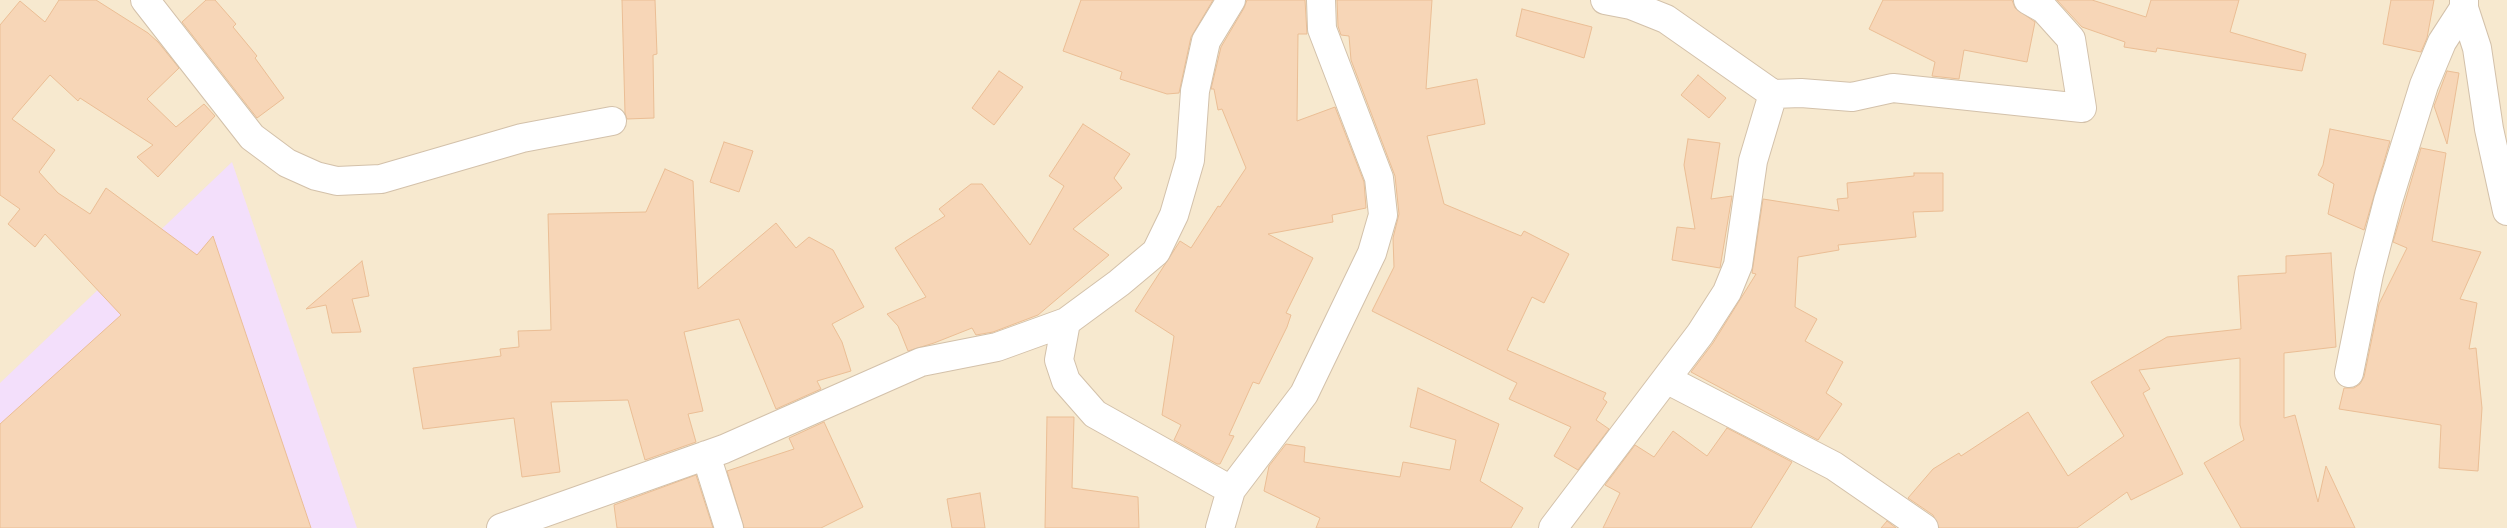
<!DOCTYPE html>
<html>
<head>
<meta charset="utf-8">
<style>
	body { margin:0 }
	canvas { display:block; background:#fef6e2 }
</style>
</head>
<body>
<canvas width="2507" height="528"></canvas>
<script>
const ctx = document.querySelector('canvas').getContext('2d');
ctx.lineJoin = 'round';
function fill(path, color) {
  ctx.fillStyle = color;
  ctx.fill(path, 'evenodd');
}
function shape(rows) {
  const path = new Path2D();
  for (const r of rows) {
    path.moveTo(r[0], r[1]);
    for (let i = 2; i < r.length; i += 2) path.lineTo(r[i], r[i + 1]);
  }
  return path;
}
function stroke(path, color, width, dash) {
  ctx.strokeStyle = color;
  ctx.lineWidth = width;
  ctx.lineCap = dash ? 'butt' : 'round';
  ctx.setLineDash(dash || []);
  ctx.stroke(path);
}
fill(shape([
	[0,0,2507,0,2507,528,0,528]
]), '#f7e9cf');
fill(shape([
	[232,162,357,528,0,528,0,383]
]), '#f3dffb');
const building = shape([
	[59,0,96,0,148,33,158,42,179,68,147,99,176,127,204,104,215,116,158,177,137,157,153,145,80,98,78,101,50,75,12,119,55,150,39,172,58,193,90,214,106,188,197,255,213,236,311,528,0,528,0,424,121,315,45,234,35,247,8,224,20,209,0,195,0,25,20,1,45,22,59,0],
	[206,0,215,0,236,24,233,27,257,56,255,58,284,98,257,118,182,22,206,0],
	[622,0,655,0,657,54,653,55,654,118,627,119,625,113,622,0],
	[1081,0,1213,0,1191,37,1179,93,1167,94,1120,79,1122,72,1063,51,1081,0],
	[1247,0,1305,0,1307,34,1298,34,1297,121,1335,107,1364,182,1366,208,1332,215,1333,222,1268,234,1313,258,1286,313,1291,315,1287,327,1259,384,1253,382,1229,435,1234,436,1220,464,1217,464,1174,440,1181,425,1162,415,1174,336,1135,311,1180,241,1191,248,1218,206,1220,207,1246,168,1222,109,1218,110,1214,89,1211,89,1221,47,1244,8,1247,0],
	[1337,0,1432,0,1426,89,1477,79,1485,124,1427,136,1444,204,1521,236,1524,231,1569,254,1544,303,1532,297,1507,350,1606,393,1603,399,1607,402,1596,420,1609,429,1578,470,1554,456,1571,427,1509,399,1517,383,1372,311,1394,267,1393,238,1399,214,1395,176,1351,60,1349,36,1341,35,1338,26,1337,0],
	[1883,0,2012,0,2015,8,2035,22,2027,62,1964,50,1959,79,1932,76,1935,62,1869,29,1883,0],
	[2057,0,2092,0,2146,17,2151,0,2239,0,2230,32,2306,54,2302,71,2157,48,2156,52,2124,47,2125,42,2082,27,2057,0],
	[2391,0,2434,0,2427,38,2421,52,2383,44,2391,0],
	[1522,9,1592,27,1584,58,1516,36,1522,9],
	[999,71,1023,87,994,125,972,108,999,71],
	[2447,71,2459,73,2447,144,2434,106,2447,71],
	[1698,75,1726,98,1709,118,1681,95,1698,75],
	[1083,124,1130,154,1114,178,1122,188,1073,229,1109,255,1038,315,993,332,976,335,972,328,934,343,908,351,898,326,887,314,926,297,895,248,945,216,939,209,971,184,982,184,1030,245,1064,186,1049,176,1083,124],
	[2330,129,2390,141,2364,230,2328,214,2334,184,2318,175,2323,165,2330,129],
	[1688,139,1720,143,1711,199,1732,196,1720,268,1672,260,1677,227,1695,229,1684,165,1688,139],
	[724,142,753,151,739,192,710,182,724,142],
	[2421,148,2446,153,2432,241,2481,252,2460,299,2477,303,2469,349,2476,348,2482,408,2478,471,2439,468,2441,425,2339,409,2344,388,2354,388,2360,384,2364,377,2379,304,2407,248,2393,242,2421,148],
	[665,169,693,181,698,289,776,223,796,248,809,237,833,250,864,307,832,324,842,342,851,371,817,381,821,389,776,409,739,319,684,332,703,411,688,414,696,442,645,460,628,400,551,402,560,472,522,477,514,418,423,429,413,368,501,356,500,349,519,347,518,331,551,330,548,214,646,212,665,169],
	[1914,173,1943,173,1943,211,1913,212,1916,237,1838,245,1839,250,1798,257,1795,307,1817,319,1805,341,1843,362,1826,393,1842,404,1818,440,1691,372,1713,343,1756,274,1752,273,1763,199,1839,211,1837,199,1848,198,1847,183,1914,176,1914,173],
	[2331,253,2336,347,2284,353,2284,418,2295,415,2318,502,2326,466,2355,528,2241,528,2204,463,2244,440,2240,425,2240,358,2139,370,2150,389,2143,393,2183,474,2131,500,2127,492,2077,528,1939,528,1933,515,1908,498,1933,469,1959,453,1961,456,2028,412,2068,476,2124,436,2091,382,2167,337,2241,329,2238,276,2286,273,2286,256,2331,253],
	[362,261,369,296,352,299,361,332,332,333,326,305,306,309,362,261],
	[1418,388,1499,424,1480,481,1523,508,1511,528,1316,528,1320,518,1264,491,1269,466,1286,444,1305,447,1304,462,1400,477,1403,462,1450,470,1456,440,1410,427,1418,388],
	[1047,417,1074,417,1072,488,1138,497,1139,528,1045,528,1047,417],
	[824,422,863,507,821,528,744,528,727,471,794,449,789,438,824,422],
	[1727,428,1792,462,1751,528,1603,528,1620,493,1605,485,1635,445,1654,457,1673,431,1707,456,1727,428],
	[696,475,713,528,617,528,614,505,696,475],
	[980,493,985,528,952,528,947,499,980,493],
	[1887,521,1896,528,1881,528,1887,521]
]);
fill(building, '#f7d6b7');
stroke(building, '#ebbe95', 1);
const street = shape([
	[145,0,252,137,287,163,316,176,337,181,381,179,522,138,612,121],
	[1605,0,1631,5,1666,19,1773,94,1801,93,1852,97,1893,88,2082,108,2071,39,2044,9,2028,0],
	[2464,0,2464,8,2477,48,2489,129,2507,211],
	[1066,322,1059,360,1066,381,1095,414,1231,490],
	[2349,373,2369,274,2388,201,2424,85,2442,42,2464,8],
	[1666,379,1834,466,1924,528],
	[706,455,729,528],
	[501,528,724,449,921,362,997,347,1066,322,1119,283,1156,252,1174,215,1190,160,1195,91,1206,41,1231,0],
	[1220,528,1231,490,1304,394,1372,253,1383,215,1379,178,1322,29,1321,0],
	[1553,528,1700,334,1727,292,1738,265,1753,161,1773,94]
]);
stroke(street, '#d3c1aa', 30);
stroke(street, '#fff', 28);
</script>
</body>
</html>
